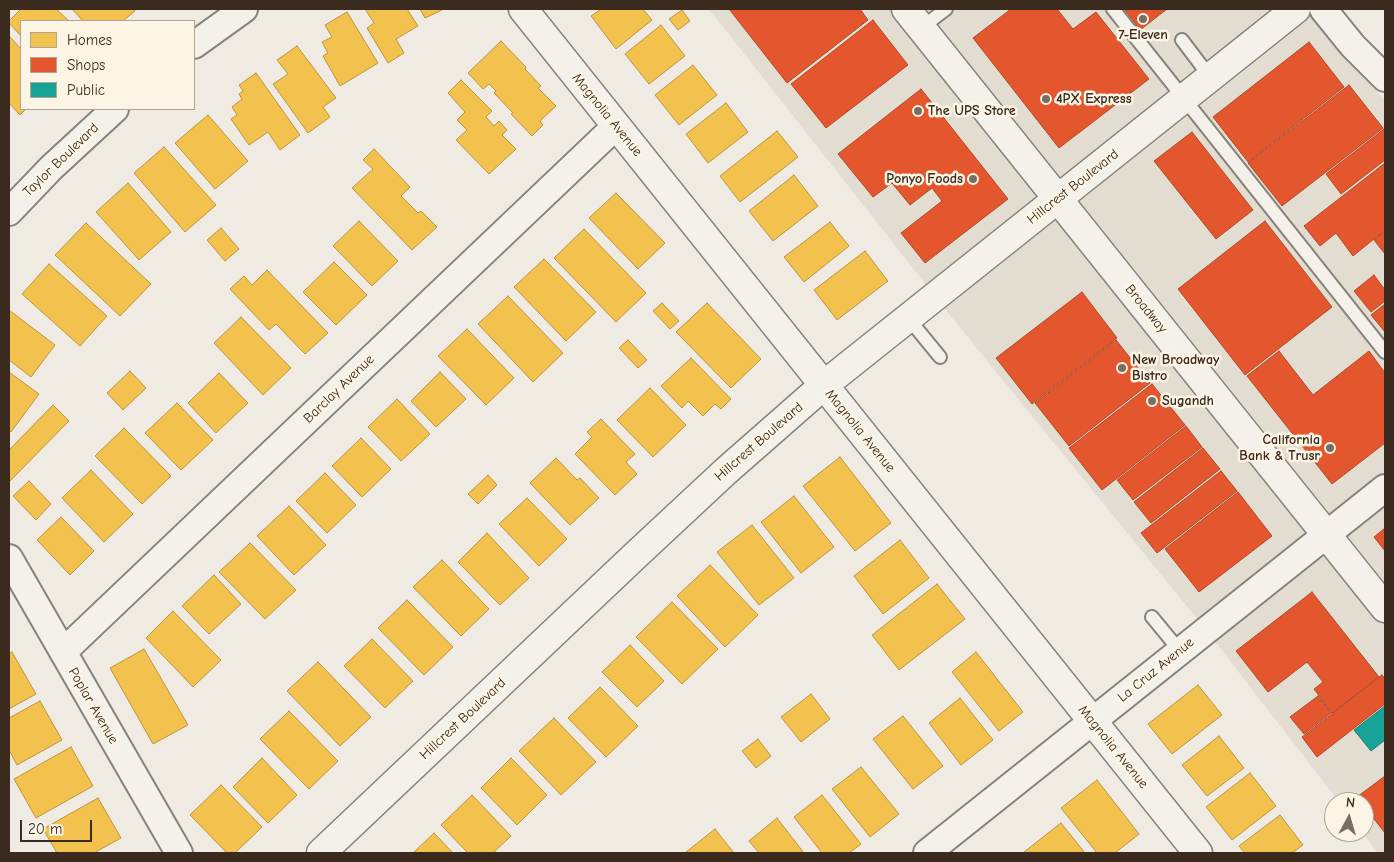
<!DOCTYPE html>
<html>
<head>
<meta charset="utf-8">
<style>
	body { margin:0 }
	#map { position:relative; width:1394px; height:862px; overflow:hidden; background:#efebe2; font-family:"Comic Neue",sans-serif }
	canvas { display:block }
	.frame { position:absolute; inset:0; border:10px solid #3b2a1e; pointer-events:none }
	.legend { position:absolute; left:20px; top:20px; width:175px; height:90px; box-sizing:border-box; background:#fcf5e5; border:1px solid #afa495; margin:0; padding:6px 9px; list-style:none; font-size:15px; color:#3b2a1e }
	.legend li { display:flex; align-items:center; gap:10px; height:25px }
	.legend b { width:25px; border:1px solid #afa495 }
	.north { position:absolute; left:1324px; top:792px; width:50px; height:50px; box-sizing:border-box; background:#fcf5e5; border:1px solid #afa495; border-radius:50%; rotate:6deg; font-size:14px; font-weight:700; line-height:20px; text-align:center; color:#3b2a1e }
	.north::after { content:''; display:block; margin:auto; width:18px; height:22px; background:#7a6e63; clip-path:polygon(50% 0,100% 100%,50% 72%,0 100%) }
	.scale { position:absolute; left:20px; top:820px; width:72px; height:22px; box-sizing:border-box; border:2px solid #3b2a1e; border-top:0; padding-left:6px; font-size:15px; line-height:18px; white-space:nowrap; color:#3b2a1e; -webkit-text-stroke:4px #fcf5e5; paint-order:stroke }
</style>
</head>
<body>
<div id="map">
<canvas width="1394" height="862"></canvas>
<div class="frame"></div>
<ul class="legend">
<li><b style="height:14px;background:#f2c14e"></b>Homes</li>
<li><b style="height:14px;background:#e4572e"></b>Shops</li>
<li><b style="height:14px;background:#17a398"></b>Public</li>
</ul>
<div class="north">N</div>
<div class="scale">20 m</div>
</div>
<script>
const ctx = document.querySelector('canvas').getContext('2d');
ctx.lineJoin = 'round';
function fill(path, color) {
  ctx.fillStyle = color;
  ctx.fill(path, 'evenodd');
}
function shape(rows) {
  const path = new Path2D();
  for (const r of rows) {
    path.moveTo(r[0], r[1]);
    for (let i = 2; i < r.length; i += 2) path.lineTo(r[i], r[i + 1]);
  }
  return path;
}
function stroke(path, color, width, dash) {
  ctx.strokeStyle = color;
  ctx.lineWidth = width;
  ctx.lineCap = dash ? 'butt' : 'round';
  ctx.setLineDash(dash || []);
  ctx.stroke(path);
}
function write(font, color, halo, rows, align = 'center') {
  ctx.font = font + ' "Comic Neue",sans-serif';
  ctx.lineWidth = 5;
  ctx.setLineDash([]);
  ctx.textBaseline = 'middle';
  ctx.strokeStyle = halo;
  ctx.fillStyle = color;
  for (const [text, x, y, turn = 0] of rows) {
    ctx.save();
    ctx.translate(x, y);
    ctx.rotate((+turn || 0) * Math.PI / 180);
    ctx.textAlign = isNaN(turn) ? turn : align;
    if (halo) ctx.strokeText(text, 0, 0);
    ctx.fillText(text, 0, 0);
    ctx.restore();
  }
}
fill(shape([
	[709,9,1309,9,1385,101,1385,853,1378,853,1362,832,1364,832,1364,802,1339,802,1207,631,949,314]
]), '#e3dcd0');
const homes = shape([
	[21,9,56,9,69,21,21,21,21,36,9,23,9,21,21,9],
	[72,9,134,9,135,11,123,21,83,21,72,9],
	[365,9,407,9,418,26,396,39,404,53,388,63,367,28,374,23,365,9],
	[420,9,444,9,425,18,420,9],
	[601,9,643,9,652,20,616,49,591,16,601,9],
	[682,10,690,21,678,30,669,19,682,10],
	[347,12,378,63,340,86,323,56,328,53,322,42,332,37,325,25,347,12],
	[661,25,685,56,649,84,625,54,661,25],
	[10,37,21,49,21,109,26,109,20,115,9,103,9,39,10,37],
	[501,41,526,67,525,69,541,86,538,88,556,106,540,121,543,125,532,136,511,114,513,113,494,93,496,91,489,84,483,89,468,73,501,41],
	[297,46,336,98,323,107,330,117,308,133,273,84,288,74,277,60,297,46],
	[693,65,717,95,679,125,655,95,693,65],
	[256,73,300,135,280,150,268,132,249,145,231,119,237,115,232,107,242,99,239,94,243,91,239,85,256,73],
	[461,80,492,111,486,117,494,126,499,121,507,130,502,135,516,149,489,174,456,140,467,130,457,120,465,112,448,93,461,80],
	[726,103,748,132,708,163,686,134,726,103],
	[208,115,248,161,215,189,175,143,208,115],
	[777,131,798,157,740,202,720,176,777,131],
	[164,147,216,205,185,232,134,173,164,147],
	[374,149,410,187,401,196,418,213,421,211,437,227,412,250,352,188,373,169,363,160,374,149],
	[794,175,818,206,773,241,749,211,794,175],
	[128,183,171,232,139,260,96,212,128,183],
	[616,193,665,243,638,269,589,218,616,193],
	[359,221,398,261,372,286,333,246,359,221],
	[830,222,849,246,804,282,784,257,830,222],
	[86,223,151,284,120,316,55,255,86,223],
	[221,228,239,249,225,261,207,240,221,228],
	[584,229,646,293,616,322,554,258,584,229],
	[865,251,888,281,837,320,814,290,865,251],
	[544,259,596,312,566,341,514,287,544,259],
	[334,262,367,295,336,325,303,292,334,262],
	[49,264,107,316,80,346,22,294,49,264],
	[267,270,328,333,305,354,276,324,269,330,230,289,244,276,252,285,267,270],
	[508,296,563,353,533,382,478,324,508,296],
	[662,303,679,321,670,329,653,311,662,303],
	[707,303,761,359,731,388,676,332,707,303],
	[9,310,55,345,31,377,9,360,9,310],
	[241,317,291,368,263,395,214,343,241,317],
	[467,329,514,378,486,405,438,356,467,329],
	[628,340,647,360,638,368,619,348,628,340],
	[691,358,731,399,721,409,715,404,703,416,688,401,682,408,661,386,691,358],
	[130,371,146,388,123,410,107,393,130,371],
	[9,372,39,394,11,432,9,431,9,372],
	[440,372,466,399,436,427,411,401,440,372],
	[219,373,248,403,216,433,188,403,219,373],
	[650,388,686,425,653,457,617,420,650,388],
	[397,399,430,434,401,461,368,427,397,399],
	[177,403,213,440,181,470,145,433,177,403],
	[53,405,69,421,10,481,9,479,9,450,53,405],
	[601,419,635,454,626,462,637,474,615,495,575,454,592,437,587,432,601,419],
	[124,428,171,476,142,504,95,456,124,428],
	[361,438,391,469,362,497,332,466,361,438],
	[840,457,891,523,855,551,803,486,840,457],
	[556,458,577,480,580,478,599,498,570,525,530,483,556,458],
	[91,470,133,514,104,542,62,498,91,470],
	[325,473,356,505,327,533,296,501,325,473],
	[488,475,497,485,478,504,468,494,488,475],
	[29,481,51,504,36,520,13,496,29,481],
	[794,496,834,547,801,573,761,522,794,496],
	[527,498,567,539,539,566,499,524,527,498],
	[289,506,326,545,294,575,257,536,289,506],
	[61,517,94,551,70,575,37,540,61,517],
	[752,525,794,578,759,605,717,552,752,525],
	[487,533,529,578,500,605,458,562,487,533],
	[900,540,929,578,883,614,854,576,900,540],
	[250,543,296,590,265,619,219,572,250,543],
	[442,560,489,609,461,636,413,587,442,560],
	[710,565,758,615,725,647,677,596,710,565],
	[214,575,241,604,209,634,182,606,214,575],
	[937,584,965,619,899,670,872,635,937,584],
	[407,600,453,647,424,675,378,628,407,600],
	[672,602,718,649,682,684,636,637,672,602],
	[173,611,221,660,193,687,146,638,173,611],
	[372,639,413,681,385,708,344,666,372,639],
	[630,645,664,681,637,707,602,672,630,645],
	[144,649,188,725,153,744,110,668,144,649],
	[12,652,36,694,9,709,9,654,12,652],
	[976,652,1023,712,999,731,952,672,976,652],
	[318,662,371,717,340,746,287,691,318,662],
	[1198,685,1222,715,1172,754,1148,724,1198,685],
	[600,687,638,726,606,757,568,718,600,687],
	[811,694,830,719,801,742,781,717,811,694],
	[960,698,993,740,961,765,929,723,960,698],
	[40,701,62,740,17,765,9,750,9,718,40,701],
	[289,711,338,761,309,789,260,739,289,711],
	[903,716,943,766,913,789,873,739,903,716],
	[554,718,596,762,561,795,519,751,554,718],
	[1219,736,1244,768,1207,796,1182,765,1219,736],
	[758,739,771,756,756,768,742,751,758,739],
	[71,747,93,786,36,818,14,779,71,747],
	[262,758,297,795,268,823,233,787,262,758],
	[511,758,547,795,517,825,481,788,511,758],
	[861,767,899,814,870,837,832,789,861,767],
	[1250,773,1276,806,1232,840,1206,807,1250,773],
	[1097,780,1139,834,1115,853,1097,853,1061,808,1097,780],
	[221,785,262,827,235,853,227,853,190,815,221,785],
	[472,795,511,836,493,853,468,853,441,825,472,795],
	[822,795,861,844,849,853,822,853,794,817,822,795],
	[98,798,121,838,94,853,57,853,43,829,98,798],
	[1280,815,1303,845,1292,853,1245,853,1239,846,1280,815],
	[777,818,804,853,759,853,749,841,777,818],
	[1061,823,1085,853,1025,853,1024,852,1061,823],
	[715,829,734,853,687,853,686,852,715,829],
	[434,833,453,853,413,853,434,833]
]);
fill(homes, '#f2c14e');
stroke(homes, '#bb9440', 1);
const shops = shape([
	[729,9,860,9,868,20,787,83,729,9],
	[1011,9,1057,9,1073,29,1096,12,1149,79,1059,148,973,38,1011,9],
	[1124,9,1167,9,1140,30,1124,9],
	[873,20,908,65,826,128,791,84,873,20],
	[1309,42,1344,87,1248,162,1213,117,1309,42],
	[1349,85,1383,128,1282,206,1248,163,1349,85],
	[921,89,1008,199,925,263,901,233,942,201,932,188,910,205,892,183,873,197,838,154,921,89],
	[1384,129,1385,131,1385,160,1341,194,1326,174,1384,129],
	[1192,132,1253,210,1216,239,1154,161,1192,132],
	[1385,163,1385,230,1353,256,1336,233,1320,246,1304,226,1385,163],
	[1265,221,1332,307,1245,375,1178,289,1265,221],
	[1385,231,1385,254,1374,240,1385,231],
	[1374,275,1385,290,1385,301,1371,312,1354,291,1374,275],
	[1082,292,1117,338,1032,404,996,358,1082,292],
	[1385,304,1385,332,1371,315,1385,304],
	[1116,340,1150,383,1069,446,1035,403,1116,340],
	[1279,351,1313,395,1369,351,1385,373,1385,443,1332,484,1247,376,1279,351],
	[1152,384,1185,425,1102,490,1069,448,1152,384],
	[1186,426,1202,447,1133,500,1117,480,1186,426],
	[1203,448,1220,469,1151,523,1134,502,1203,448],
	[1221,471,1237,491,1157,553,1141,533,1221,471],
	[1238,492,1272,536,1199,592,1165,549,1238,492],
	[1385,528,1385,551,1374,537,1385,528],
	[1312,592,1379,677,1332,713,1314,689,1323,682,1307,662,1268,692,1236,651,1312,592],
	[1382,675,1385,679,1385,704,1317,757,1302,737,1382,675],
	[1318,696,1331,713,1304,734,1290,717,1318,696],
	[1385,776,1385,833,1364,806,1364,802,1361,802,1357,797,1385,776]
]);
fill(shops, '#e4572e');
stroke(shops, '#b14a29', 1);
const public = shape([
	[1385,706,1385,740,1371,751,1354,730,1385,706]
]);
fill(public, '#17a398');
stroke(public, '#227f73', 1);
const service = shape([
	[1113,9,1385,352],
	[921,28,946,9],
	[1182,40,1210,77],
	[908,318,940,357],
	[1152,617,1180,651]
]);
const minor = shape([
	[1323,9,1353,46,1385,78],
	[194,45,244,9],
	[9,212,51,168,115,109],
	[9,558,179,853],
	[63,652,616,126],
	[927,853,1385,488]
]);
const tertiary = shape([
	[906,9,1385,608],
	[321,853,638,553,726,471,824,385,1296,9]
]);
const secondary = shape([
	[523,9,1198,853]
]);
stroke(service, '#87827b', 16);
stroke(minor, '#87827b', 30);
stroke(tertiary, '#87827b', 31);
stroke(secondary, '#87827b', 31);
stroke(service, '#f4f1ea', 12);
stroke(minor, '#f4f1ea', 26);
stroke(tertiary, '#f4f1ea', 28);
stroke(secondary, '#f4f1ea', 28);
for (const [x, y, r, color] of [
	[1143,19,5,"#7a6e63"],
	[1046,99,5,"#7a6e63"],
	[918,111,5,"#7a6e63"],
	[973,179,5,"#7a6e63"],
	[1122,368,5,"#7a6e63"],
	[1152,401,5,"#7a6e63"],
	[1330,448,5,"#7a6e63"]
]) {
  const dot = new Path2D();
  dot.arc(x, y, r, 0, 2 * Math.PI);
  ctx.fillStyle = color;
  ctx.fill(dot);
  stroke(dot, '#fcf5e5', 2);
}
write('bold 14px', '#3b2a1e', '#fcf5e5', [
	["7-Eleven",1143,35,"center"],
	["4PX Express",1056,99],
	["The UPS Store",928,111],
	["Ponyo Foods",963,179,"right"],
	["New Broadway",1132,360],
	["Bistro",1132,376],
	["Sugandh",1162,401],
	["California",1320,440,"right"],
	["Bank & Trusr",1320,456,"right"]
], 'left');
write('14px', '#3b2a1e', '#fcf5e5', [
	["Magnolia Avenue",607,115,51],
	["Taylor Boulevard",61,160,-44],
	["Hillcrest Boulevard",1073,187,-38],
	["Broadway",1146,309,51],
	["Barclay Avenue",339,389,-44],
	["Magnolia Avenue",860,431,51],
	["Hillcrest Boulevard",759,442,-41],
	["La Cruz Avenue",1156,670,-39],
	["Poplar Avenue",93,706,60],
	["Hillcrest Boulevard",463,719,-43],
	["Magnolia Avenue",1113,747,51]
]);
</script>
</body>
</html>
